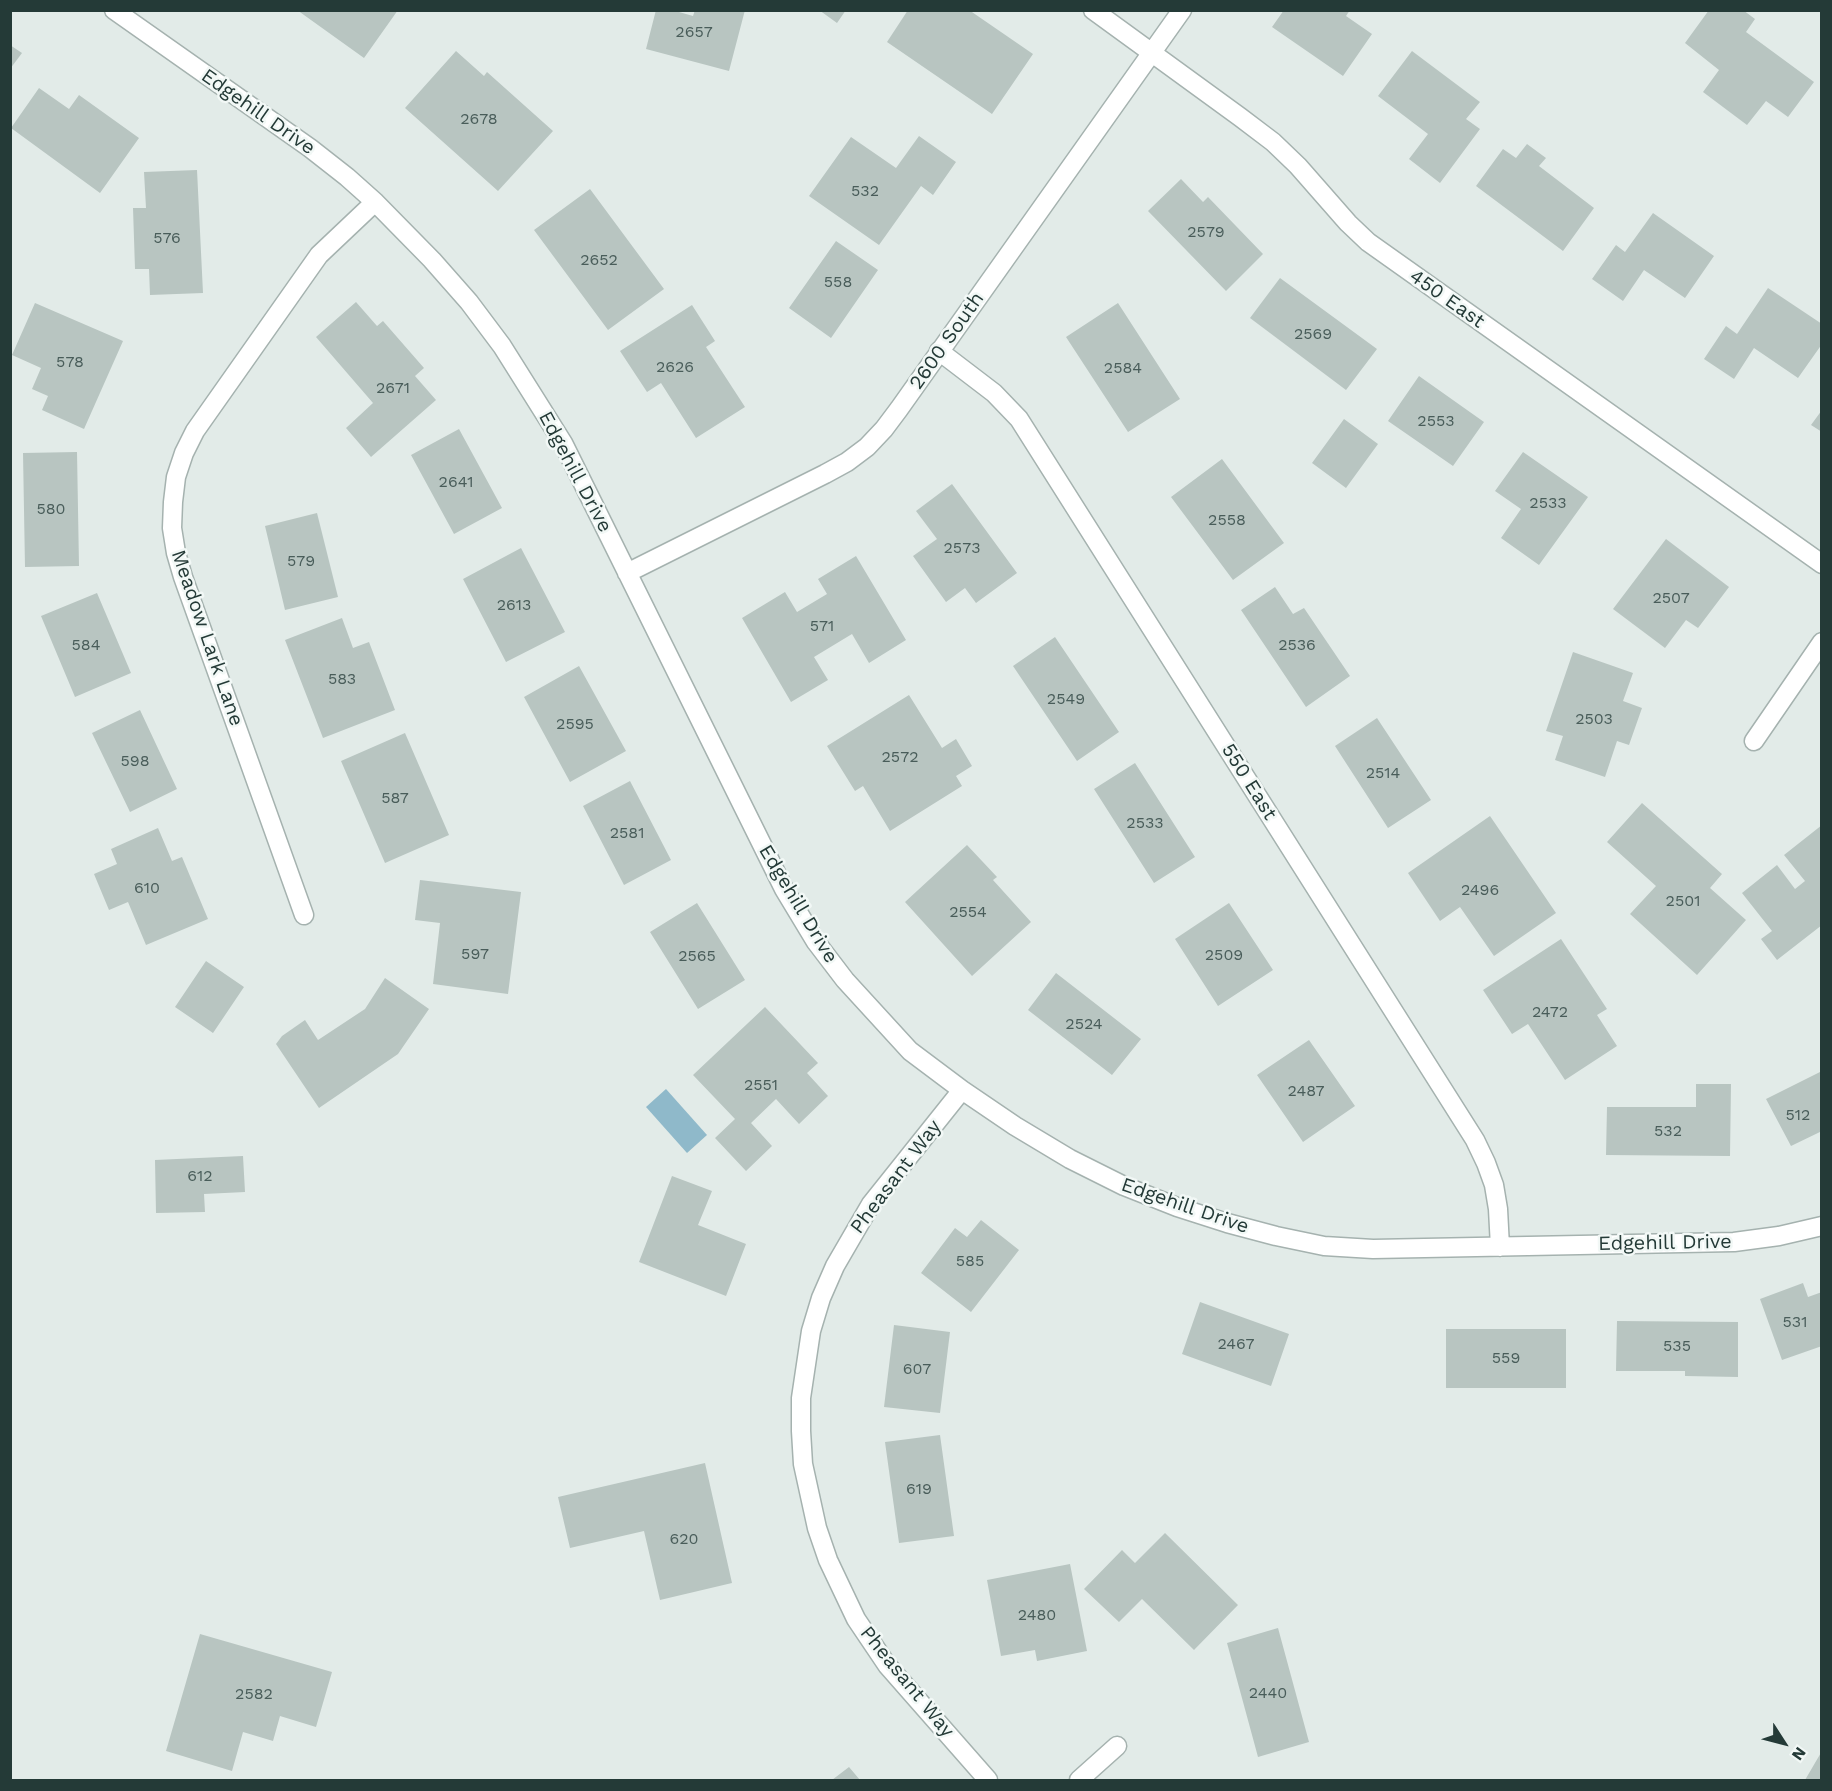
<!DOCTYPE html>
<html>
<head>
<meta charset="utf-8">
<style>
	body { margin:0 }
	#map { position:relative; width:1832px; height:1791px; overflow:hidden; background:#e2ebe8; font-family:"Work Sans",sans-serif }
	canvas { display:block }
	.frame { position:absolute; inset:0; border:12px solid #243a37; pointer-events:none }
	.north { position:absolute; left:1754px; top:1713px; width:60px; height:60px; -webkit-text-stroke:4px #f2f8f6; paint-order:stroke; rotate:126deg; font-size:16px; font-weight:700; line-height:24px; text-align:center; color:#243a37 }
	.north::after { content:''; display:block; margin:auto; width:21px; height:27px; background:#243a37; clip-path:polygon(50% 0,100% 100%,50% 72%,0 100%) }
</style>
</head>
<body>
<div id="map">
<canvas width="1832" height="1791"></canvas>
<div class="frame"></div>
<div class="north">N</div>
</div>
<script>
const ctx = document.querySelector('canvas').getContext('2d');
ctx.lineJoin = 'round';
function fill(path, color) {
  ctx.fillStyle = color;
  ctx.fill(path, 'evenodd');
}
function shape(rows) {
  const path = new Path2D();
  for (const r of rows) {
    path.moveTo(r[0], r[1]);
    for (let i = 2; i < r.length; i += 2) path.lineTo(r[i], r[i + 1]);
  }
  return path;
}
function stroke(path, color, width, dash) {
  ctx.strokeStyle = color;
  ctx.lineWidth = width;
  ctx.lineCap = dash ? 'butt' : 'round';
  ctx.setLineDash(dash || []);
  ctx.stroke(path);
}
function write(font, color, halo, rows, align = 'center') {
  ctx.font = font + ' "Work Sans",sans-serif';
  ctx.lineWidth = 5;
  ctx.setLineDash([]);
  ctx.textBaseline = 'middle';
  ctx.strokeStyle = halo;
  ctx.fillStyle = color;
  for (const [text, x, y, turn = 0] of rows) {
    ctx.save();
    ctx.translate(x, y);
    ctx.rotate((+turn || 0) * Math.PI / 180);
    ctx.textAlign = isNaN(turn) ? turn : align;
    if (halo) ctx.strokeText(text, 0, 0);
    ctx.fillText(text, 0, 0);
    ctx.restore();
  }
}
fill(shape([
	[666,1089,707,1135,687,1153,646,1107]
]), '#8fb9ca');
fill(shape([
	[297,10,398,10,364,58],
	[656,10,672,10,693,16,695,10,745,10,729,71,646,49],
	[819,10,846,10,837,23],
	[908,10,969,10,1033,54,992,114,887,42],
	[1284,10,1350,10,1346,16,1372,34,1343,76,1272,27],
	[1709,10,1743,10,1755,19,1746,32,1814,82,1788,117,1766,101,1747,125,1703,92,1719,70,1685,43],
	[10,45,22,53,10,69],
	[456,51,484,76,487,72,553,131,498,191,405,108],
	[1412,51,1480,102,1466,119,1480,129,1440,183,1409,159,1428,134,1378,96],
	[39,88,69,109,79,95,139,138,100,193,11,128],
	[919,136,956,162,933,195,921,186,879,245,809,196,851,137,896,168],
	[1527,144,1546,158,1539,166,1594,208,1563,251,1476,186,1503,149,1516,158],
	[197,170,203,293,150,295,149,269,135,269,133,208,146,208,144,172],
	[1181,179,1203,202,1208,197,1263,254,1226,291,1148,211],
	[590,189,664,289,608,330,534,230],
	[1653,213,1714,256,1685,298,1644,270,1623,301,1592,279,1616,245,1625,252],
	[836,241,878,270,831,338,789,308],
	[1280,278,1377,349,1346,390,1250,318],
	[1768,288,1822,324,1822,344,1798,378,1754,348,1734,379,1704,359,1726,326,1737,334],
	[356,302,377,326,383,321,424,368,415,376,436,400,371,457,346,428,373,403,316,337],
	[35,303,123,341,84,429,42,410,48,396,32,389,41,368,12,355],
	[1118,303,1180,399,1128,432,1066,337],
	[692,305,715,341,706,347,745,407,696,438,661,383,647,392,620,351],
	[1419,376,1484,422,1453,466,1388,421],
	[1822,410,1822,432,1811,425],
	[1344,419,1378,444,1346,488,1312,463],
	[459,429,502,508,454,534,411,455],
	[77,452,79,566,25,567,23,453],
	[1523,452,1588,497,1539,565,1501,538,1521,509,1495,491],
	[1222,459,1284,543,1233,580,1171,497],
	[952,484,1017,573,976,603,965,588,946,602,913,556,937,539,916,511],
	[317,513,338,597,285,610,265,526],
	[1666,539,1729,587,1698,628,1686,620,1665,648,1613,609],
	[521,548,565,632,506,662,463,579],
	[856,556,906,640,869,663,852,634,814,657,828,680,791,702,742,618,785,592,797,612,827,594,818,579],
	[1275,587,1293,614,1304,608,1350,676,1306,707,1241,610],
	[97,593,131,673,75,697,41,616],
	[342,618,353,648,369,642,395,710,323,738,285,640],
	[1055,637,1119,732,1077,761,1013,666],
	[1573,652,1633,673,1623,701,1642,708,1629,745,1617,741,1605,777,1555,760,1563,736,1546,731],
	[579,666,626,751,570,782,524,697],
	[909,695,942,748,956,739,972,766,956,776,962,786,890,831,863,786,855,791,827,746],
	[140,710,177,789,130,812,92,733],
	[1377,718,1431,800,1388,828,1335,746],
	[405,733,449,835,385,863,341,761],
	[1135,763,1195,857,1154,883,1094,789],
	[630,781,671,860,624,885,583,806],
	[1642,803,1722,874,1710,888,1746,920,1697,975,1630,914,1656,886,1607,842],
	[1490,816,1556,913,1494,956,1460,907,1440,921,1408,873],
	[1822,825,1822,925,1777,960,1761,939,1772,931,1742,893,1777,865,1795,889,1805,881,1784,855],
	[158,828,172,861,182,857,208,919,146,945,128,902,109,910,94,874,117,864,111,849],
	[967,845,997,877,993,880,1031,922,972,976,905,902],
	[420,880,521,892,508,994,433,984,440,923,415,920],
	[697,903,745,980,698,1009,650,932],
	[1229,903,1273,970,1218,1006,1175,939],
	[1561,939,1607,1009,1597,1015,1617,1046,1565,1080,1528,1024,1512,1034,1483,990],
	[206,961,244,987,213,1033,175,1007],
	[1056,973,1141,1039,1112,1075,1028,1010],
	[385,978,429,1009,398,1054,319,1108,276,1044,282,1036,305,1020,318,1040,365,1009],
	[765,1007,818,1063,807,1073,828,1096,799,1124,776,1099,751,1123,772,1146,746,1171,715,1138,735,1119,693,1075],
	[1309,1040,1355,1106,1303,1142,1257,1075],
	[1822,1071,1822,1131,1791,1146,1766,1099],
	[1696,1084,1731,1084,1730,1156,1606,1155,1607,1107,1696,1107],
	[243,1156,245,1192,204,1194,205,1212,156,1213,155,1160],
	[672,1176,712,1191,698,1225,746,1244,726,1296,639,1262],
	[981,1220,1019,1250,971,1312,921,1273,955,1228,967,1237],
	[1803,1283,1808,1297,1822,1292,1822,1346,1782,1360,1760,1299],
	[1200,1302,1289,1334,1271,1386,1182,1354],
	[1617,1321,1738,1322,1738,1377,1685,1376,1685,1371,1616,1371],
	[894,1325,950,1332,940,1413,884,1407],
	[1446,1329,1566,1329,1566,1388,1446,1388],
	[940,1435,954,1536,899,1543,885,1442],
	[705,1463,732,1583,660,1600,644,1531,570,1548,558,1497],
	[1165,1533,1238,1605,1194,1650,1142,1599,1119,1622,1084,1589,1122,1550,1135,1563],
	[1070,1564,1087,1651,1037,1661,1035,1650,1001,1656,987,1580],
	[1278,1628,1309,1742,1258,1757,1227,1643],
	[200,1634,332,1672,316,1727,280,1716,273,1741,243,1732,232,1771,166,1751],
	[1822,1751,1822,1780,1805,1780],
	[849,1767,860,1780,832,1780]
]), '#b8c5c1');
const street = shape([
	[114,10,310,148,347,177,375,202,432,260,469,302,502,346,563,443,784,889,816,942,845,980,910,1051,962,1090,1015,1126,1070,1159,1124,1186,1177,1207,1227,1223,1276,1236,1324,1246,1373,1249,1734,1242,1779,1236,1822,1226],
	[1093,10,1240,117,1273,142,1298,166,1348,223,1368,242,1822,564],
	[939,351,994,393,1019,419,1475,1140,1486,1163,1494,1185,1498,1209,1500,1247],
	[627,573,825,474,847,462,867,447,884,429,899,409,1182,10],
	[1754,741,1822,642],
	[304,915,183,577,176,553,172,528,173,502,176,477,184,453,195,431,319,255,375,202],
	[962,1090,871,1204,835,1266,821,1298,811,1331,801,1398,801,1431,803,1464,817,1528,828,1560,856,1619,887,1665,988,1780],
	[1079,1780,1117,1746]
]);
stroke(street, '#a5b2af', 21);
stroke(street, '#fff', 18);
write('16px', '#495d5a', null, [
	["2657",694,32],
	["2678",479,119],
	["532",865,191],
	["2579",1206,232],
	["576",167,238],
	["2652",599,260],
	["558",838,282],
	["2569",1313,334],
	["578",70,362],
	["2626",675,367],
	["2584",1123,368],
	["2671",393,388],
	["2553",1436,421],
	["2641",456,482],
	["2533",1548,503],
	["580",51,509],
	["2558",1227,520],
	["2573",962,548],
	["579",301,561],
	["2507",1671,598],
	["2613",514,605],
	["571",822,626],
	["584",86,645],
	["2536",1297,645],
	["583",342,679],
	["2549",1066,699],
	["2503",1594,719],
	["2595",575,724],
	["2572",900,757],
	["598",135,761],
	["2514",1383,773],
	["587",395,798],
	["2533",1145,823],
	["2581",627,833],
	["610",147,888],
	["2496",1480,890],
	["2501",1683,901],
	["2554",968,912],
	["597",475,954],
	["2509",1224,955],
	["2565",697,956],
	["2472",1550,1012],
	["2524",1084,1024],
	["2551",761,1085],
	["2487",1306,1091],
	["512",1798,1115],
	["532",1668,1131],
	["612",200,1176],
	["585",970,1261],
	["531",1795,1322],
	["2467",1236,1344],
	["535",1677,1346],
	["559",1506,1358],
	["607",917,1369],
	["619",919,1489],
	["620",684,1539],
	["2480",1037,1615],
	["2440",1268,1693],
	["2582",254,1694]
]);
write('20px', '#243a37', '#f2f8f6', [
	["Edgehill Drive",258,112,35],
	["450 East",1447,299,35],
	["2600 South",947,341,-55],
	["Edgehill Drive",575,472,62],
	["Meadow Lark Lane",207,638,71],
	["550 East",1249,782,58],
	["Edgehill Drive",798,904,59],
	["Pheasant Way",896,1177,-53],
	["Edgehill Drive",1185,1206,19],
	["Edgehill Drive",1665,1243,-1],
	["Pheasant Way",907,1682,51]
]);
</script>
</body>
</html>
